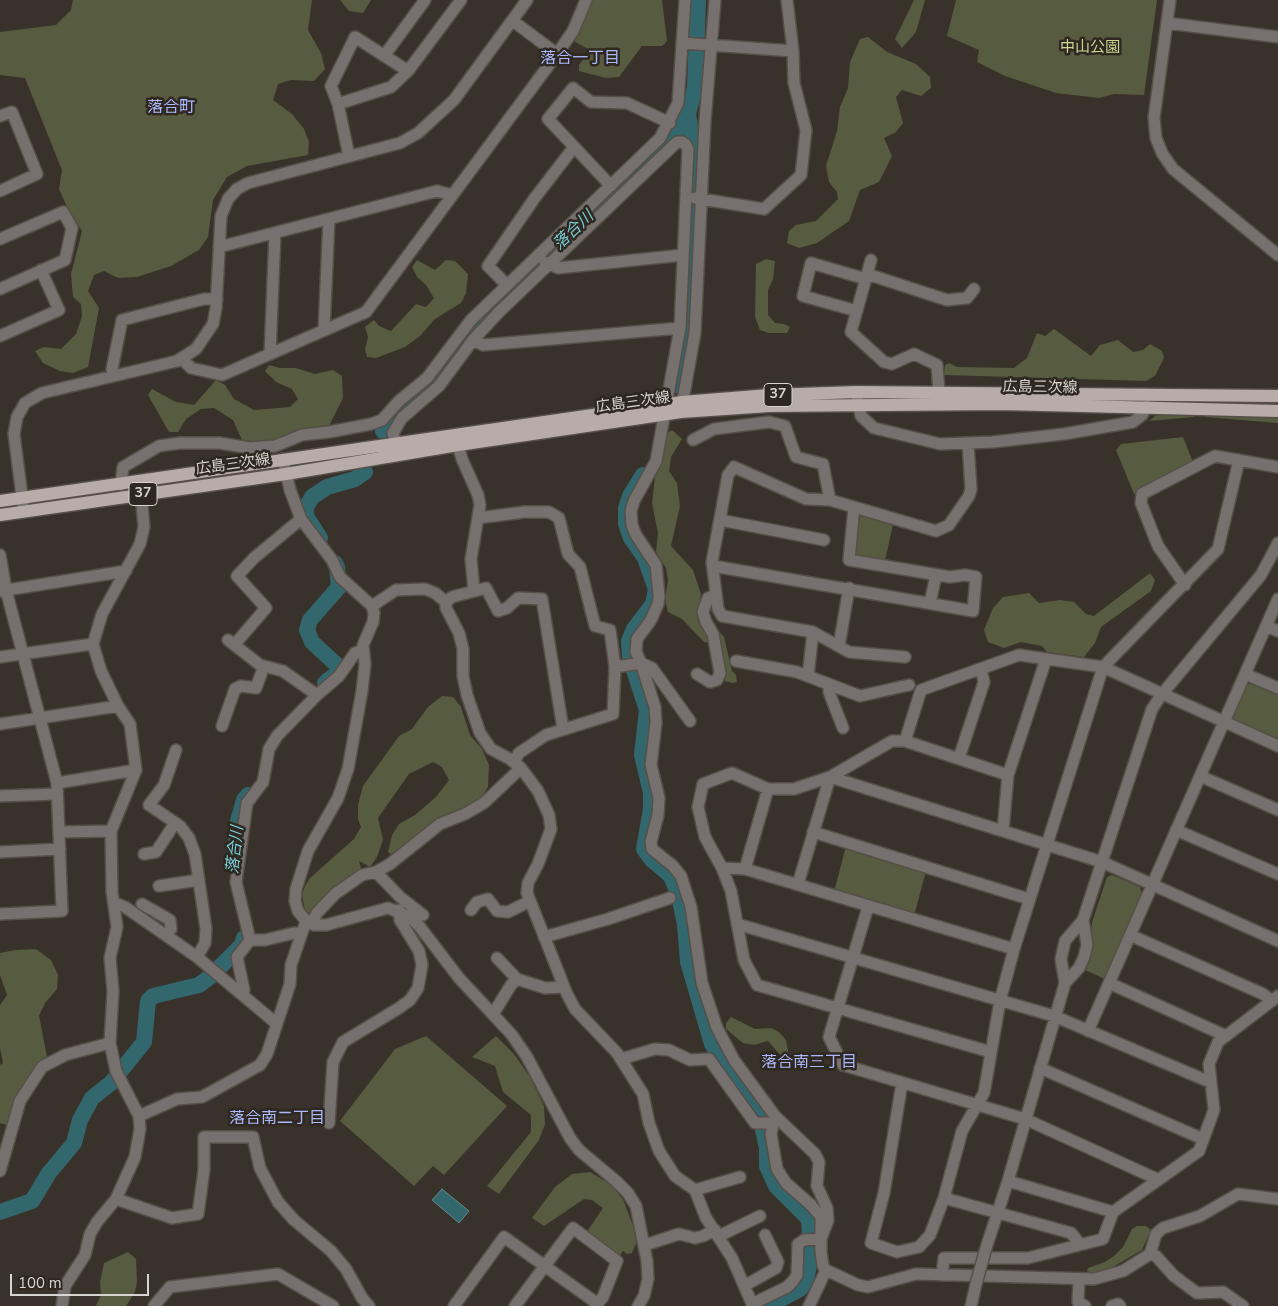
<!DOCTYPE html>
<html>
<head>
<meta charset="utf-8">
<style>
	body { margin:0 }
	#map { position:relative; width:1278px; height:1306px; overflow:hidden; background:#39322a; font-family:"Nunito Sans",sans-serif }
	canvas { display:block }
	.scale { position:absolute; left:10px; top:1274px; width:139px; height:22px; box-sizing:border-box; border:2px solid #d8d4cf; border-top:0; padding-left:6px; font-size:15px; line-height:18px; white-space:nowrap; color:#d8d4cf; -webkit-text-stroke:4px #2f2820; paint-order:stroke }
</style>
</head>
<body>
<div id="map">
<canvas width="1278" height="1306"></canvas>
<div class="scale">100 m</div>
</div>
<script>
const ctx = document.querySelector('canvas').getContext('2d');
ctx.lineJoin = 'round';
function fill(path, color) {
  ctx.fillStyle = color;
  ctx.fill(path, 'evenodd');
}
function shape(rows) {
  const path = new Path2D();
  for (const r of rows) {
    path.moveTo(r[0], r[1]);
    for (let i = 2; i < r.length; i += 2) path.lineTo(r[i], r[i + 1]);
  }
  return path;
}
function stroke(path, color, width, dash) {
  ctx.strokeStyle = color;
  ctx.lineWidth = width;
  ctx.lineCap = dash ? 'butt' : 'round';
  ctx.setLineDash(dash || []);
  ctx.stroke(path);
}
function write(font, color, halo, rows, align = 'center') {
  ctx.font = font + ' "Nunito Sans","Noto Sans JP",sans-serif';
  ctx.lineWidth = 5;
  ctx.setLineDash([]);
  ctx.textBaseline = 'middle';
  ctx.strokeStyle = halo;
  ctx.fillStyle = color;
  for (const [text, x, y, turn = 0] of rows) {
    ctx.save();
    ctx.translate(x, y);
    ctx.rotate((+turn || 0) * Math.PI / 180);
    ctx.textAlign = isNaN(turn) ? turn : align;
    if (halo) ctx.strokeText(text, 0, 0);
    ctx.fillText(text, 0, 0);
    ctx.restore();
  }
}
fill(shape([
	[73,0,312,0,308,30,321,53,325,69,314,81,291,80,278,84,273,100,292,114,304,129,309,142,308,155,247,166,227,177,213,200,208,237,199,250,171,266,137,277,118,278,104,271,94,275,88,291,99,308,88,367,73,373,60,371,43,363,35,351,44,347,61,349,76,334,82,316,81,304,73,297,71,274,82,231,67,207,59,189,62,170,25,78,0,75,0,32,56,25,71,10],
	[340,0,371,0,363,13,349,11],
	[588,0,662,0,667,41,662,46,642,46,619,77,606,78,579,71,579,65,587,55,593,52,570,39],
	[914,0,925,0,916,32,902,48,895,39],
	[956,0,1157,0,1144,95,1114,94,1099,98,1056,93,1005,76,977,62,979,50,947,36],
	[868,37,887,52,916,64,930,77,931,88,921,96,902,90,896,97,903,123,896,132,884,138,892,156,879,182,860,190,849,221,817,243,799,248,787,243,789,231,796,225,816,221,838,199,837,192,829,182,826,166,837,131,840,107,848,88,850,62,860,39],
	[766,259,775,261,773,279,768,290,768,315,775,323,784,324,790,327,787,333,769,333,760,330,755,317,756,264],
	[417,260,435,270,446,260,455,261,468,274,466,293,461,303,435,319,420,336,405,347,376,358,367,357,365,349,368,337,365,327,374,320,379,326,391,331,416,304,426,307,434,298,426,285,417,277,412,267],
	[1054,329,1091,356,1100,345,1118,340,1133,352,1143,350,1150,344,1162,351,1164,358,1155,376,1146,381,944,375,945,365,949,363,957,367,1014,368,1027,358,1037,333,1045,336],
	[269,365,280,368,296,368,315,374,333,370,342,376,343,398,329,426,263,442,242,440,233,420,214,408,201,409,186,419,178,432,169,432,148,395,152,389,176,402,194,405,216,380,225,385,234,399,254,410,290,407,298,399,292,389,276,382,265,371],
	[1193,412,1194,417,1149,421,1159,413],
	[1205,413,1278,415,1278,423,1206,417],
	[672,430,682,439,671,457,669,471,677,483,680,506,671,546,693,570,701,594,698,620,708,637,709,643,704,642,682,619,668,612,665,600,668,580,666,568,656,552,658,533,652,503,655,477,667,433],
	[1183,437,1193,462,1134,494,1116,450,1121,444],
	[863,515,893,524,885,561,858,557,854,552,858,518],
	[1150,573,1155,580,1151,591,1101,627,1095,643,1084,657,1047,652,1042,646,1021,642,1004,648,988,642,984,630,993,608,1003,597,1029,593,1039,603,1060,600,1074,602,1086,614,1094,616],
	[713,625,724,637,732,671,736,675,737,682,732,683,725,681],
	[1252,683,1278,694,1278,742,1234,723,1232,717,1246,685],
	[442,696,453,697,461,707,470,735,482,749,489,765,488,787,481,798,466,809,393,856,388,852,392,835,399,824,415,815,436,797,449,780,442,767,433,762,409,774,378,818,383,840,377,857,370,867,359,861,361,868,330,892,310,914,305,910,302,895,305,886,310,878,354,839,361,827,358,819,358,805,363,786,399,736,412,729,428,707],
	[846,846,926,871,914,916,834,892],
	[1112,875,1140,887,1142,894,1105,979,1085,970,1090,961,1093,944,1091,929,1093,919,1107,877],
	[36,949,51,960,58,975,57,989,45,1003,39,1016,47,1057,39,1066,7,1125,0,1123,0,1065,3,1063,0,1048,0,1005,7,995,0,975,0,953,16,950],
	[731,1017,755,1029,771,1028,779,1032,786,1040,789,1056,783,1058,768,1041,754,1045,743,1043,726,1029,726,1023],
	[426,1036,507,1106,444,1175,433,1166,414,1186,340,1121,395,1049],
	[496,1036,514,1054,530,1077,544,1106,545,1124,539,1140,499,1194,487,1186,531,1132,531,1115,503,1092,495,1066,472,1057],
	[590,1172,610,1184,623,1199,638,1239,632,1253,627,1254,623,1251,619,1257,586,1233,603,1208,592,1200,584,1199,544,1226,532,1218,555,1187,572,1174],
	[1137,1226,1146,1226,1151,1230,1142,1250,1111,1268,1092,1273,1087,1271,1088,1268,1105,1262,1114,1256,1123,1247,1132,1229],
	[128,1252,136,1259,137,1282,135,1292,126,1306,96,1306,101,1295,100,1282,104,1263]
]), '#575b40');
const water = shape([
	[442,1189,469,1211,459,1223,432,1200,442,1189]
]);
fill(water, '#33676e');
stroke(water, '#64888b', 1);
stroke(shape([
	[677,385,689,306,694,150,688,114],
	[383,431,394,414,430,386,475,327,499,301,644,166,672,136,688,114,695,88,698,0],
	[643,475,630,496,626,508,626,524,631,538,645,558,656,589,653,604,634,629,629,641,630,658,647,710,642,755,651,793,651,809,644,849,652,860,671,876,679,896,685,924,688,962,712,1044,760,1116,767,1148,767,1166,776,1186,809,1219,811,1256,806,1280,800,1289,768,1306],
	[320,538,306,516,306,507,312,497,327,487,355,479,365,472],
	[325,683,336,674,339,667,312,642,307,630,310,620,339,587,337,567,335,563],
	[235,858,238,821,244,800,248,795],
	[0,1212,32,1201,49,1173,74,1143,80,1120,92,1098,111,1083,144,1042,148,1001,153,996,199,985,211,976,242,945,244,938]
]), '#33676e', 16);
const minor = shape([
	[1170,0,1154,118,1156,138,1162,153,1173,169,1278,255],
	[513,21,557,54],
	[1167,23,1278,37],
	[682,43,793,51],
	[384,56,425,0],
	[338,104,391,87,408,71,461,0],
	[0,116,12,112,37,174,0,191],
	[349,156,338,104,331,86,355,37,408,71],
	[611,186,548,119,573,88,591,102,627,103,670,123],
	[695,198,764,209,801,175,806,130,794,83,793,51,787,0],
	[0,239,63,212,72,228,65,260,0,289],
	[219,247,437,191,452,195],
	[871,260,851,332,884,362,892,364,914,354,937,365,939,393],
	[545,262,558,268,683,255],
	[867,274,947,300,967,298,974,289],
	[507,285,488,266,534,199,574,147],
	[857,311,803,296,811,263,866,279],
	[324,330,329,219],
	[0,336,59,310,41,270],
	[473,340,483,345,680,328],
	[270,354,275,233],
	[181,358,191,368,222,375,366,312,557,54,573,31,586,0],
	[113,376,112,369,122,320,204,299,217,299],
	[857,396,861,416,874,428,940,444,993,442,1064,434,1133,422,1142,415,1147,406],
	[681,411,695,333,705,121,715,0],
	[693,440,714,429,769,422,785,426,796,457,823,464,830,500],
	[458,445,462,459,478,495,480,505,471,559,474,591],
	[398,452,393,433,402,418,439,386,473,340,499,312,677,142,682,142,686,145,688,149,680,328,656,461,634,501,631,511,632,525,636,535,656,565,659,596,658,604,651,620,637,639,636,652,641,663,655,707,656,723,651,765,659,798,658,815,651,842,652,849,673,866,681,876,691,907,702,983,717,1028,734,1060,775,1116,815,1154,819,1162,817,1186,827,1208,828,1220,821,1239,821,1252,823,1266,826,1270],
	[283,459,290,490,301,519,332,560,340,577,372,606,374,613,373,622,363,645,365,664,362,691,348,769,338,798,308,851,296,889,295,901,298,911,306,921,314,925,326,925,388,908,410,917,420,927,459,978,512,1035,527,1057,570,1138,579,1150,616,1181,628,1193,636,1206,647,1261,648,1279,644,1296,638,1306],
	[121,485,123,467,159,446,180,443,219,443,250,448,275,446,302,435,329,432,371,424,382,420,399,401,427,378,471,320,660,138,678,103,685,0],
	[24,512,14,434,17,417,25,403,42,393,177,361,196,349,213,324,216,308,221,216,228,199,237,189,248,183,400,143,418,133,454,100,527,0],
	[478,518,524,512,549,512,559,518,568,554,580,567,595,626,610,630,615,667,613,714,546,735,519,753,514,762],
	[720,520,824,540],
	[0,555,6,590,57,783,62,911,0,914],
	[713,566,973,611,976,577,965,575,950,577,849,560,854,507],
	[1185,585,1158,546,1141,503,1142,494,1215,456,1278,467],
	[0,591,126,571],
	[930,603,936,575],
	[372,606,396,590,425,589,435,593,446,602],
	[1266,626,1278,631],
	[228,640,260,665,283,671,317,695],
	[235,644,266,608,237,576,254,558,301,519],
	[839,646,849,588],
	[0,657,93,644],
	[905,657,849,652,813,632,722,616,718,609,712,562,728,475,734,467,806,499,830,500,936,531,949,525,969,496,971,489,968,443],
	[736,661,797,672,860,696,909,685],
	[615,667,641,663,652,668,690,721],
	[697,674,710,682,717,680,720,673,713,634,706,622,703,612,708,598,716,595],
	[1245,674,1278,688],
	[808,676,813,632],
	[829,684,829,692,843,728],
	[0,724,118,706],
	[222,726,235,689,241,686,256,688,264,666],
	[563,729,542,599,518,598,507,608,498,611,486,588,452,597,446,602,446,608,459,633,463,649,463,676,467,695,480,733,491,749,510,759,521,768,538,791,549,815,551,829,538,864,528,883,527,893,567,994,575,1009,617,1053,643,1094,649,1123,659,1151,675,1176,695,1190,706,1218,732,1258,753,1306],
	[905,741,1008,775],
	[176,750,164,785,149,805,180,826,189,838,195,854,206,929,205,943,197,957],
	[959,758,984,682,981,669],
	[1200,776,1278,810],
	[57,783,136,770],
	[0,796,57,794],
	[1176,830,1278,874],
	[1003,831,1008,775,1046,659],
	[59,832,111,831],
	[813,832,1029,899],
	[0,852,60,849],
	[144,854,156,852,175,823],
	[722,868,745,869,1014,949],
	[745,869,768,789],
	[376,872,400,897,423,915],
	[798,884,830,777,1102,862,1278,941],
	[159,886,199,880],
	[115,903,125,907,197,957,277,1024],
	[142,904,170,920,171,929,166,935],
	[868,907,829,1037,843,1065,1025,1119,1157,1179],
	[471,910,477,902,488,899,497,911,508,912,530,901],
	[312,923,317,913,335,894,362,875,376,872,390,864,440,824,465,814,484,803,521,768],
	[737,924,1054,1016,1210,1082],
	[1130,935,1263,994,1272,1001],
	[544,937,608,919,670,898],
	[250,940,265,940,294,933,301,934],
	[497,958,517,979],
	[1065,983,1079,968,1084,957,1087,945,1083,920],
	[1109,983,1226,1036],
	[243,994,244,990,237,957,250,940,236,882,247,803,263,782,269,749,277,736,317,695,339,676,355,653,362,650],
	[493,1014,511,985,517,979,545,988,564,987],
	[1088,1031,1278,599],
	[991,1052,757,985,744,960,731,891,722,868,705,837,698,807,703,784,732,773,768,789,794,789,830,777,892,741,905,741,921,690,1019,655,1103,667,1278,746],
	[621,1059,655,1049,669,1050,690,1060,709,1059,755,1123,774,1123],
	[1040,1068,1203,1139],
	[902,1083,884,1193,871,1243,897,1252,919,1247,930,1235,944,1198,962,1131,984,1093,1000,1001,1014,949,1103,667,1218,549,1239,460],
	[139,1116,177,1099,202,1097,260,1065,267,1054,290,984,291,965,306,921],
	[329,1123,333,1062,343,1042,399,1008,410,1000,418,988,422,965,419,951,400,920,399,910],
	[0,1171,20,1101,42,1067,65,1055,110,1043],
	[1008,1181,1113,1212],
	[695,1190,740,1177],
	[944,1198,1071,1233,1080,1244],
	[116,1199,172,1218,198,1214,204,1170,204,1137,253,1137,260,1168,278,1202,294,1220,331,1251,346,1269,362,1298,369,1306],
	[719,1236,760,1216],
	[645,1245,679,1234,695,1238,703,1236,715,1230],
	[986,1248,1008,1181,1065,983,1061,959,1065,941,1083,920,1152,709,1162,694,1261,575,1278,543],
	[1150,1254,1156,1234,1163,1228,1200,1216,1238,1194,1278,1199],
	[942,1275,944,1258,1028,1258,1103,1239,1113,1212,1199,1151,1214,1110,1209,1064,1218,1042,1278,996],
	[1079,1279,1078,1302,1085,1306],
	[744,1286,776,1268,778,1262,765,1235],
	[752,1304,787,1287,793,1281,797,1275,798,1244,804,1240,821,1239,821,1217,811,1205,786,1183,777,1169,771,1134,775,1116],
	[62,1306,65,1286,85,1255,90,1234,97,1222,116,1199,135,1157,140,1129,139,1116,116,1071,110,1043,113,991,110,958,117,927,112,892,111,831,136,770,130,724,118,706,101,671,93,644,102,614,140,544,144,527,141,494],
	[154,1306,170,1287,278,1274,333,1306],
	[454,1306,504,1237,598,1304],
	[515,1306,573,1228,617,1261,603,1297,595,1306],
	[809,1306,826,1270,858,1285,868,1287,916,1274,1094,1279,1123,1271,1150,1254,1156,1256,1174,1276,1197,1293,1223,1292,1243,1306],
	[971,1306,976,1284],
	[1112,1306,1118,1304,1120,1306]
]);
const major = shape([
	[0,501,682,402,769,395,857,392,1278,396],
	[0,515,286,474,458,445,681,412,769,406,1002,404,1278,411]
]);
stroke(minor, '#564f48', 14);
stroke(major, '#564f48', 15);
stroke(minor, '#76706e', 11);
stroke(major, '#b8aca8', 12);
const minorBridge = shape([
	[976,1284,986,1248]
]);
stroke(minorBridge, '#564f48', 14, []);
stroke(minorBridge, '#76706e', 11);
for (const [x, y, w] of [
	[778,395,28],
	[143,494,28]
]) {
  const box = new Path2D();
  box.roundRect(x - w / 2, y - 11.5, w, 23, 4);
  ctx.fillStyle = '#2f2820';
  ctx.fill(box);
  stroke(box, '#d8d4cf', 1);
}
write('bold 14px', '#d8d4cf', null, [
	["37",778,395],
	["37",143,494]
]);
write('15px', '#ccd594', '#2f2820', [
	["中山公園",1090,48]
]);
write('15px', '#d8d4cf', '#2f2820', [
	["広島三次線",1040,388,1],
	["広島三次線",633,403,-8],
	["広島三次線",233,465,-8]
]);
write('16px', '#aab9ff', '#2f2820', [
	["落合一丁目",580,59],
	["落合町",171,108],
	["落合南三丁目",809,1063],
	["落合南二丁目",277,1119]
]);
write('italic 16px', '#76ceda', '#2f2820', [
	["落合川",574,231,-43],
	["落合川",236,850,-84]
]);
</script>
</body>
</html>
